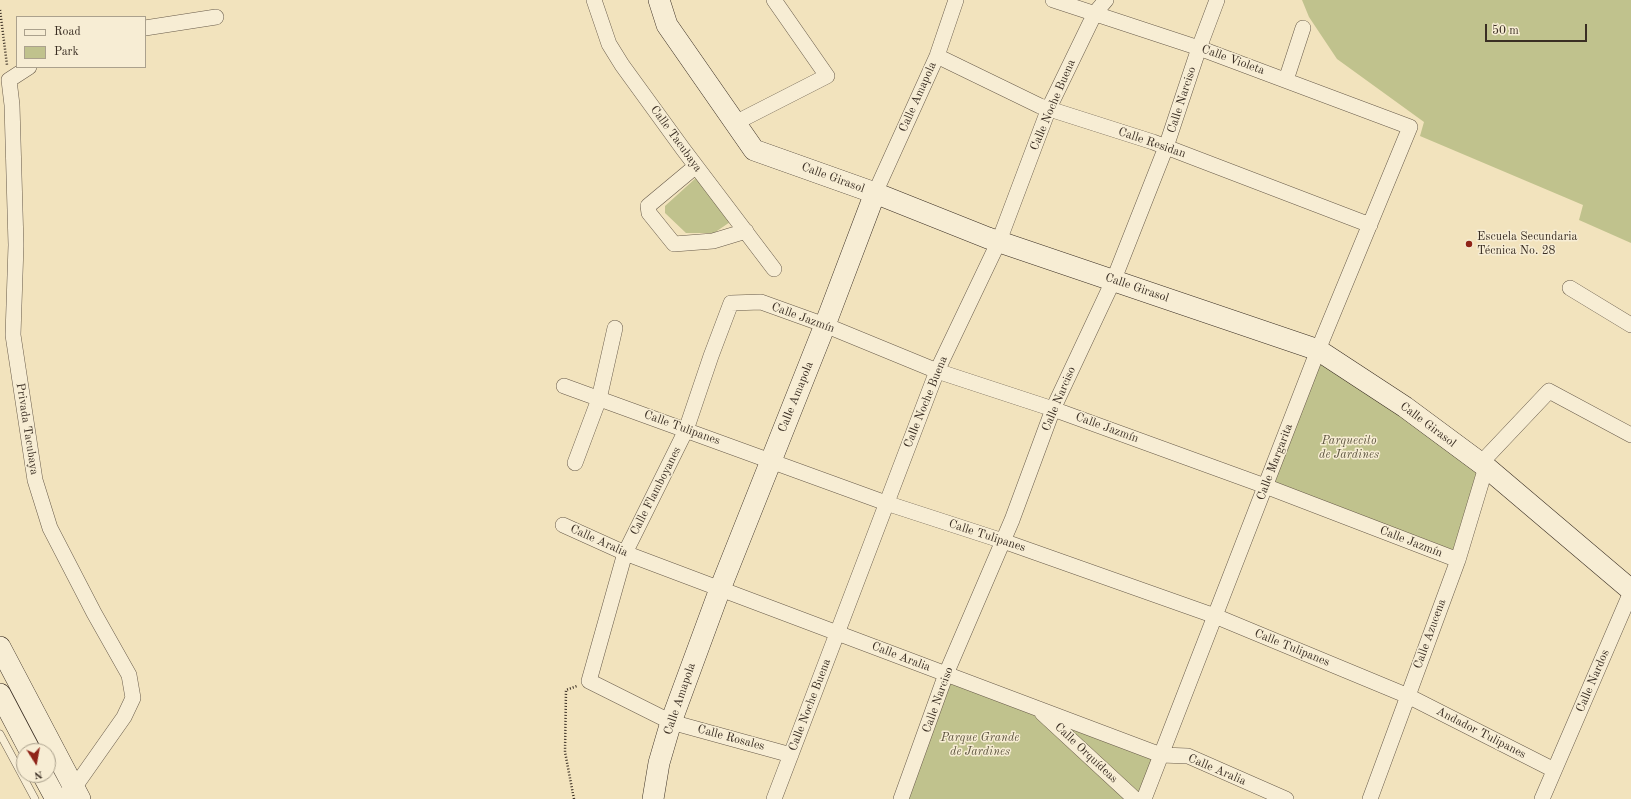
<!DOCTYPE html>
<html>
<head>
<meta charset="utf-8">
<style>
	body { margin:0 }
	#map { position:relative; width:1631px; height:799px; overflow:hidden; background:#f2e3bd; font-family:"Old Standard TT",serif }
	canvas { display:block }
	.legend { position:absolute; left:16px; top:16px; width:130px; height:52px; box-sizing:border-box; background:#f7edd4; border:1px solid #aba18d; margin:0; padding:5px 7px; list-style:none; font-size:12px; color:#3a2e23 }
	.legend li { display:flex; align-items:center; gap:8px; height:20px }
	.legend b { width:20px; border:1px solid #aba18d }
	.north { position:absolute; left:16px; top:743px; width:40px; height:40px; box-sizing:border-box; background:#f7edd4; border:1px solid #aba18d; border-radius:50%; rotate:169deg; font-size:11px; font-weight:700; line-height:16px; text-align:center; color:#3a2e23 }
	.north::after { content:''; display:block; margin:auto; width:14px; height:18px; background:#8f2418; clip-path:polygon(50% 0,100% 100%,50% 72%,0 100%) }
	.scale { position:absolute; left:1485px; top:24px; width:102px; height:18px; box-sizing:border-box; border:2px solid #3a2e23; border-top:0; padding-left:5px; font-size:12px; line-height:14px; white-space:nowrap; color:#3a2e23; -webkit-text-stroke:3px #f7edd4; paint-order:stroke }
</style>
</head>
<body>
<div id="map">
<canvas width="1631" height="799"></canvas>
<ul class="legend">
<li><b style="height:5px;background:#f7edd4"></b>Road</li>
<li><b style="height:11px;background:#c0c28d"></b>Park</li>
</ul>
<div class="north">N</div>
<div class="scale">50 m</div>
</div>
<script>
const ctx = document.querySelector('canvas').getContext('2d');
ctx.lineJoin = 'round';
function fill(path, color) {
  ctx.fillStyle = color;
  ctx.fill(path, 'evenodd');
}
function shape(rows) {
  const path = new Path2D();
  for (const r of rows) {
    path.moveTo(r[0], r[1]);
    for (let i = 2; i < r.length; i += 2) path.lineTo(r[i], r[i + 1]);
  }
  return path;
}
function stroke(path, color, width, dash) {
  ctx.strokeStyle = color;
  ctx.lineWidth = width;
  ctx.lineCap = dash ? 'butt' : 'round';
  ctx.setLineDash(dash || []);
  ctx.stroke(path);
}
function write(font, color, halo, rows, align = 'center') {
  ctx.font = font + ' "Old Standard TT",serif';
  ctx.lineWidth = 3;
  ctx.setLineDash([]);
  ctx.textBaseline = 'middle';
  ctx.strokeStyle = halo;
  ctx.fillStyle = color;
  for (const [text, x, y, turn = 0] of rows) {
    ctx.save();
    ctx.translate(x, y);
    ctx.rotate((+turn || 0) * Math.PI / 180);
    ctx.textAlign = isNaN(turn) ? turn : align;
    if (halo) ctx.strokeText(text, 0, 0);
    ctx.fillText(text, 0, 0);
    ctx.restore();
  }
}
fill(shape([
	[1302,0,1631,0,1631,243,1579,220,1583,205,1420,136,1424,122,1337,59,1309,17],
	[697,177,733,220,714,233,686,233,665,213,665,206],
	[1318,350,1483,468,1460,554,1265,486],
	[946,674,1161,755,1144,799,905,799]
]), '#c0c28d');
const lane = shape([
	[0,734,35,799]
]);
const street = shape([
	[594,0,609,44,622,65,683,149,774,269],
	[1053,0,1199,48,1410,127,1318,350,1144,799],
	[145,28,216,17],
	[937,56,1040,106,1153,142,1370,225],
	[29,67,9,80,12,105,16,245,13,335,35,480,50,528,94,613,129,675,133,698,124,717,74,788,67,793],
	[1286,80,1303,28],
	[735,123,827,76,774,0],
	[696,166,648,206,649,213,674,244,713,241,746,231],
	[875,193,937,56,956,0],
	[1570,288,1631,325],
	[564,386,886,503,1003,541,1215,616,1408,696,1554,770],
	[575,463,599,399,615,328],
	[1480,464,1549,391,1631,435],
	[563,525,625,553,1161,755,1188,756,1286,799],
	[1042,713,1135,799],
	[791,755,671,722,589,681,625,553,686,430,711,356,731,303,761,302,825,325,937,371,1053,409,1265,486,1458,560],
	[774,799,937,371,999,241,1049,108,1095,13,1106,0],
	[901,799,946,674,1012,520,1053,409,1114,279,1166,147,1199,48,1217,0],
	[1370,799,1458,560,1486,467],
	[1542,799,1631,592]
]);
const secondary = shape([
	[659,0,667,25,754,150,875,193,988,238,1318,350,1405,407,1486,467,1631,590],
	[0,647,80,799],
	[0,694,30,751],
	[43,775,56,799],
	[653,799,659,763,671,722,720,589,825,325,875,193]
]);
stroke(lane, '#685b4a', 8);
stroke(street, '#685b4a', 16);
stroke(secondary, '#3a2e23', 22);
stroke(shape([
	[0,10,7,65],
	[574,799,565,752,566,690,577,686]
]), '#3a2e23', 2.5, [1, 2]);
stroke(lane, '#f7edd4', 7);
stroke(street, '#f7edd4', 15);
stroke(secondary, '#f7edd4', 21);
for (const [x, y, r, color] of [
	[1469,244,4,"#8f2418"]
]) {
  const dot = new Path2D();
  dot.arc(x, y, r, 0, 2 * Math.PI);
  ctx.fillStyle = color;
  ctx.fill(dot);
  stroke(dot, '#f7edd4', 1.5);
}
write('12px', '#3a2e23', '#f7edd4', [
	["Calle Violeta",1233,60,20],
	["Calle Amapola",918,97,-66],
	["Calle Narciso",1182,100,-72],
	["Calle Noche Buena",1053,105,-67],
	["Calle Tacubaya",676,139,54],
	["Calle Residan",1152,143,19],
	["Calle Girasol",833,178,20],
	["Calle Girasol",1137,288,19],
	["Calle Jazmín",803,318,20],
	["Calle Amapola",796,397,-68],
	["Calle Narciso",1059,399,-67],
	["Calle Noche Buena",926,402,-68],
	["Calle Girasol",1428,425,37],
	["Calle Tulipanes",682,428,20],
	["Calle Jazmín",1107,428,20],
	["Privada Tacubaya",27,429,81],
	["Calle Margarita",1275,462,-69],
	["Calle Flamboyanes",656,491,-63],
	["Calle Tulipanes",987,536,18],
	["Calle Aralia",599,541,24],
	["Calle Jazmín",1411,542,21],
	["Calle Azucena",1430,634,-70],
	["Calle Tulipanes",1292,648,22],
	["Calle Aralia",901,657,21],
	["Calle Nardos",1593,681,-67],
	["Calle Amapola",680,699,-71],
	["Calle Narciso",938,700,-70],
	["Calle Noche Buena",810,705,-69],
	["Andador Tulipanes",1481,733,27],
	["Calle Rosales",731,738,15],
	["Calle Orquídeas",1086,753,43],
	["Calle Aralia",1217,770,23]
]);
write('12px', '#3a2e23', '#f7edd4', [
	["Escuela Secundaria",1477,237],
	["Técnica No. 28",1477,251]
], 'left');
write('italic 12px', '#5c533e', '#f7edd4', [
	["Parquecito",1349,441],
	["de Jardines",1349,455],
	["Parque Grande",980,738],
	["de Jardines",980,752]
]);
</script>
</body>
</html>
